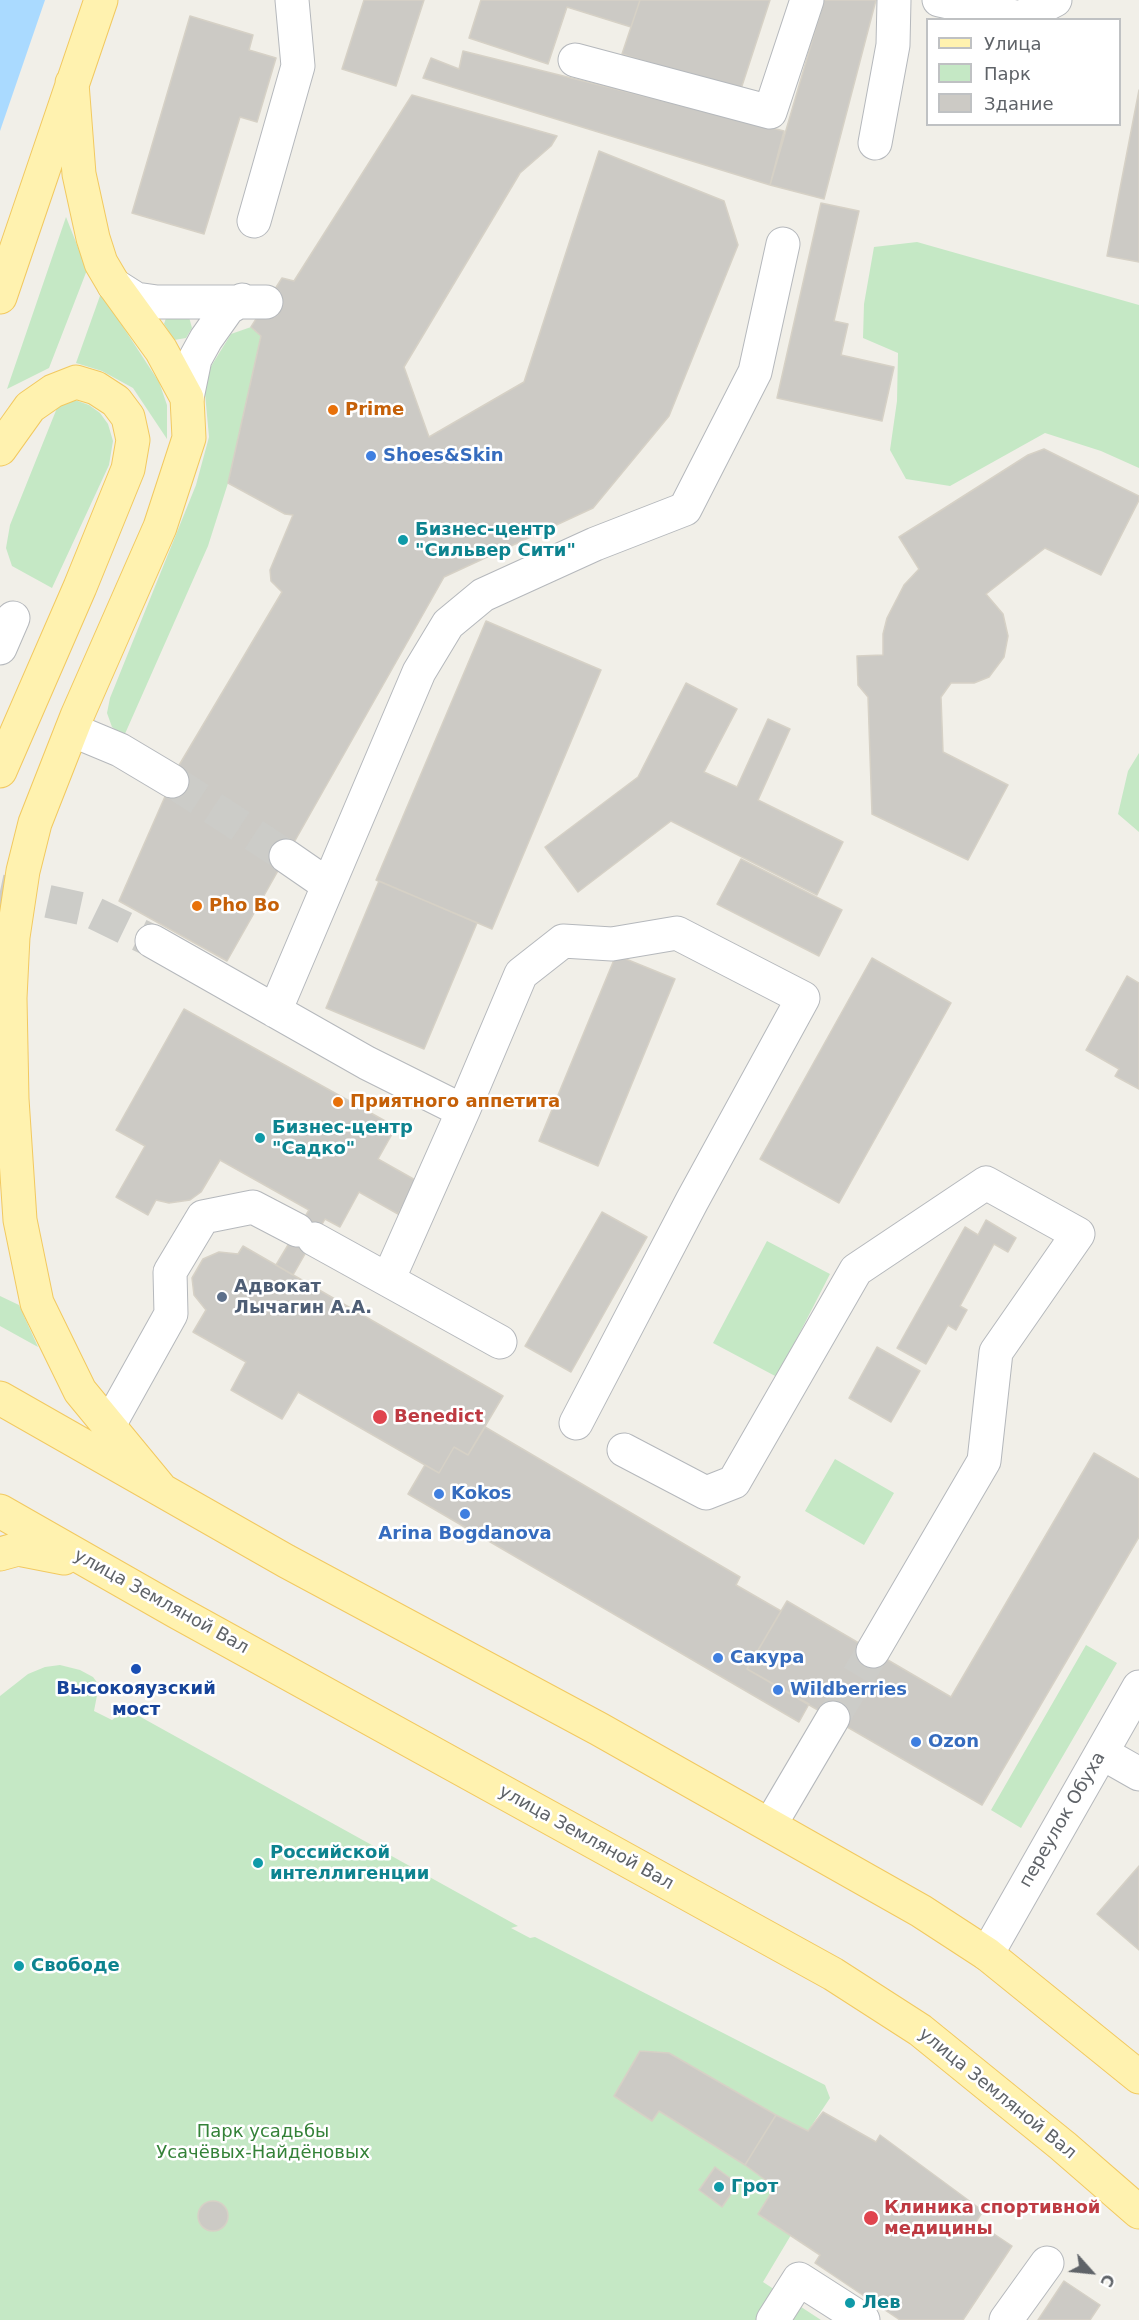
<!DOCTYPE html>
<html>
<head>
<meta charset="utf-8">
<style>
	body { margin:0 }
	#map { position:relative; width:1139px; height:2320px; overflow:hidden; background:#f1efe8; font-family:"DejaVu Sans",sans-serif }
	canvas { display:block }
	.legend { position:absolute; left:926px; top:18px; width:195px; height:108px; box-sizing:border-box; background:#fff; border:2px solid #bfc1c3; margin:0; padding:8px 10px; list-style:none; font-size:18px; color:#5f6368 }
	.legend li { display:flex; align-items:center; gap:12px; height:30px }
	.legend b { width:30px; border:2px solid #bfc1c3 }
	.north { position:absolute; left:1061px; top:2242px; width:60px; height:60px; -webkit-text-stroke:4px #fff; paint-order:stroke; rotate:117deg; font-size:16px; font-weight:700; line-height:24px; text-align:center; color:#5f6368 }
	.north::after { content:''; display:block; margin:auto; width:21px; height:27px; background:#5f6368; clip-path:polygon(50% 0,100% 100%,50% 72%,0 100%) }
</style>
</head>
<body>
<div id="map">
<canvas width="1139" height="2320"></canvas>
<ul class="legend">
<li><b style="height:8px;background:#fff2af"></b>Улица</li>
<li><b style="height:16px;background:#c5e8c5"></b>Парк</li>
<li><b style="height:16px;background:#cccac5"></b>Здание</li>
</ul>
<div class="north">С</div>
</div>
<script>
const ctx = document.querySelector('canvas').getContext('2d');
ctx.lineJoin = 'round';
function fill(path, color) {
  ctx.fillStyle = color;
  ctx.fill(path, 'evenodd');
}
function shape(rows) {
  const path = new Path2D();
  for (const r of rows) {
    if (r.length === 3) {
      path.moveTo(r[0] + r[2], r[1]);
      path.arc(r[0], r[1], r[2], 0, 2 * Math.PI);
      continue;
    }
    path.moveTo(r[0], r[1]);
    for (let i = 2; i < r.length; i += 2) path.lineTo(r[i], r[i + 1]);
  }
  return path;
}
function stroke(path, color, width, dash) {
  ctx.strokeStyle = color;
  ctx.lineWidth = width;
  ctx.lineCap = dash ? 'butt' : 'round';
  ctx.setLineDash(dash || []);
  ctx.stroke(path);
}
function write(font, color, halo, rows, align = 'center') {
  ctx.font = font + ' "DejaVu Sans",sans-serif';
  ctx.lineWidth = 5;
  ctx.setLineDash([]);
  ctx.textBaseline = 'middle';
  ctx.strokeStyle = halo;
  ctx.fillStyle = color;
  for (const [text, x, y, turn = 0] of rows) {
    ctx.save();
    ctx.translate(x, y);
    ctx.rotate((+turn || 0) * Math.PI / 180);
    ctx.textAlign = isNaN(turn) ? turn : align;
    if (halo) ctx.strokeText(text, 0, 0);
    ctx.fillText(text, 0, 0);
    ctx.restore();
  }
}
fill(shape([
	[66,217,87,270,49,368,7,389],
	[917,242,1139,305,1139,468,1101,451,1045,433,950,486,906,479,890,450,897,401,898,353,863,338,864,304,874,247],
	[101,293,159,382,167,405,167,439,133,388,102,371,76,363],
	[189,317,192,328,186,338,174,340,164,324,166,318],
	[251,327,261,336,228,483,208,546,124,736,112,727,107,713,110,698,196,485,209,437,205,393,210,368,231,334],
	[75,400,89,405,100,413,108,424,113,441,109,465,52,588,12,566,6,548,10,525,59,403],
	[1139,753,1139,832,1118,814,1128,771],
	[767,1241,830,1274,777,1377,713,1343],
	[0,1296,19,1305,38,1347,0,1326],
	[835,1459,894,1493,864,1545,805,1511],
	[1086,1645,1117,1663,1021,1828,991,1810],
	[60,1665,80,1670,93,1677,99,1685,94,1711,112,1720,121,1713,137,1715,518,1926,511,1928,530,1938,535,1937,825,2085,830,2098,808,2131,776,2115,746,2164,775,2187,758,2214,791,2235,763,2282,821,2320,0,2320,0,1696,28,1674,45,1667]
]), '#c5e8c5');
fill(shape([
	[0,0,45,0,0,131]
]), '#aadaff');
const building = shape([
	[364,0,424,0,396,86,342,69,364,0],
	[481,0,640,0,631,27,567,7,548,64,469,38,481,0],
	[640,0,770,0,740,92,622,54,640,0],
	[824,0,876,0,824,199,770,185,824,0],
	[190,16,253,35,249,50,276,58,257,122,240,117,204,234,132,213,190,16],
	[463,51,784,131,770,185,423,78,431,58,459,69,463,51],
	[1139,90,1139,262,1107,256,1139,90],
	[412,95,557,136,551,146,520,173,404,367,429,437,524,382,599,151,724,201,738,245,669,416,593,508,444,577,227,961,119,901,178,767,282,592,271,581,270,570,293,515,285,514,228,483,261,336,251,327,282,278,294,281,412,95],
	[821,203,859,211,834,321,848,324,841,355,894,367,882,421,777,398,821,203],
	[1044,449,1139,496,1139,500,1101,575,1045,548,986,594,1003,614,1008,636,1004,657,989,677,974,683,951,683,941,697,943,752,1008,785,968,860,872,814,868,697,858,685,857,656,883,655,883,634,887,618,904,585,919,569,899,537,1028,455,1044,449],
	[486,621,601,670,492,929,376,880,486,621],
	[686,683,737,709,704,772,737,787,768,719,790,729,758,800,843,842,817,895,671,821,578,892,545,847,638,777,686,683],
	[741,859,842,910,819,956,717,904,741,859],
	[379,881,477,923,424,1049,326,1008,379,881],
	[616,955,675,979,598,1166,539,1141,616,955],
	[872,958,951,1003,839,1203,760,1159,872,958],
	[1127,976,1139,983,1139,1089,1115,1076,1119,1069,1086,1050,1127,976],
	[184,1009,396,1127,378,1159,417,1181,398,1214,359,1192,340,1227,325,1219,293,1275,276,1265,309,1210,220,1160,201,1192,190,1200,169,1203,156,1200,148,1215,116,1197,145,1146,116,1130,184,1009],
	[602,1212,647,1237,571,1372,525,1346,602,1212],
	[986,1220,1016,1238,1008,1252,994,1244,960,1306,967,1310,956,1330,948,1325,926,1364,897,1348,965,1227,978,1235,986,1220],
	[243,1246,503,1396,468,1455,454,1447,439,1473,298,1392,282,1419,231,1390,246,1362,193,1332,206,1310,194,1295,192,1278,203,1259,219,1252,238,1254,243,1246],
	[877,1347,920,1371,891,1422,849,1398,877,1347],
	[485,1427,740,1577,736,1585,781,1611,747,1669,809,1704,799,1722,408,1494,425,1465,439,1473,454,1447,468,1455,485,1427],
	[1094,1453,1139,1479,1139,1537,982,1805,747,1669,787,1601,951,1697,1094,1453],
	[1139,1866,1139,1950,1097,1914,1139,1866],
	[640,2051,669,2053,776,2115,745,2165,659,2111,652,2121,614,2096,640,2051],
	[823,2112,876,2142,880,2135,983,2211,976,2222,1012,2246,963,2320,900,2320,815,2263,820,2255,758,2214,775,2187,745,2165,776,2115,808,2131,823,2112],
	[715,2167,738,2184,722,2207,699,2190,715,2167],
	[213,2216,15],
	[1064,2281,1100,2305,1090,2320,1038,2320,1064,2281]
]);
fill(building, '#cccac5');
stroke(building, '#d6d1c6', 1.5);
stroke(shape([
	[172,781,286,856],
	[0,891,88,910,152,941],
	[833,1718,873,1651]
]), '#ccccc8', 33, [33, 16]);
const minor = shape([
	[939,0,1020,18,1055,0],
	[575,60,770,112,807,0],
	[875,143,893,45,894,0],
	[254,221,298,66,292,0],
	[114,285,136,299,157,302,266,302],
	[187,398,195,359,206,339,228,308,242,300],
	[0,648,13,618],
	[72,730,120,750,172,781],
	[286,856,328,885],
	[152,941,367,1063,463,1111,521,974,563,941,612,944,677,933,803,998,692,1201,576,1423],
	[275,1011,419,672,448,624,483,595,595,544,685,509,755,372,783,244],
	[314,1239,500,1342],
	[388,1280,463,1111],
	[108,1427,171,1314,170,1272,203,1217,253,1207,297,1230],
	[624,1450,706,1493,734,1482,856,1270,986,1183,1078,1234,996,1352,984,1461,873,1651],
	[1102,1753,1139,1774],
	[770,1825,833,1718],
	[987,1954,1139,1687],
	[773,2320,799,2279,863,2320],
	[1006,2320,1047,2263]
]);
const major = shape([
	[72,83,79,174,93,238,101,263,114,285,161,350,187,398,189,438,160,527,77,716,35,823,23,871,13,937,10,998,12,1099,20,1220,37,1303,80,1391,160,1488],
	[0,297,101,0],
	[0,449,30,407,53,391,76,382,96,388,116,401,128,417,133,440,128,469,80,587,0,771],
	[0,1398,286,1561,599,1729,921,1911,987,1954,1139,2077],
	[0,1511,177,1612,833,1974,920,2030,1063,2146,1139,2212],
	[0,1554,18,1549,64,1558]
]);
stroke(minor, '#b5b8bc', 35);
stroke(major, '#f2c960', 35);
stroke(minor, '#fff', 33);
stroke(major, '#fff2af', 33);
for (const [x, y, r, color] of [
	[333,410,6,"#e8710a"],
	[371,456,6,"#3f7fe0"],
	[403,540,6,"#0f9aa8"],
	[197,906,6,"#e8710a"],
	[338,1102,6,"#e8710a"],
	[260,1138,6,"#0f9aa8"],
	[222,1297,6,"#5c6f8a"],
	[380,1417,8,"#e0444e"],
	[439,1494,6,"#3f7fe0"],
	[465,1514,6,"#3f7fe0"],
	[718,1658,6,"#3f7fe0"],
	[136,1669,6,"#1a4fb4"],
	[778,1690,6,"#3f7fe0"],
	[916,1742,6,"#3f7fe0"],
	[258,1863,6,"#0f9aa8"],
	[19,1966,6,"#0f9aa8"],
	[719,2187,6,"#0f9aa8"],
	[871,2218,8,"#e0444e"],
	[850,2303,6,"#0f9aa8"]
]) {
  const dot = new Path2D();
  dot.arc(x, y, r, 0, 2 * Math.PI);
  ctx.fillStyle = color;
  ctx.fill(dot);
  stroke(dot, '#fff', 2);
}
write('bold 18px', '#c56008', '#fff', [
	["Prime",345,410],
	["Pho Bo",209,906],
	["Приятного аппетита",350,1102]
], 'left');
write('bold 18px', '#366cbe', '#fff', [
	["Shoes&Skin",383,456],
	["Kokos",451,1494],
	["Arina Bogdanova",465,1534,"center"],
	["Сакура",730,1658],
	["Wildberries",790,1690],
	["Ozon",928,1742]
], 'left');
write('bold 18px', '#0d838f', '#fff', [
	["Бизнес-центр",415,530],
	["\"Сильвер Сити\"",415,551],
	["Бизнес-центр",272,1128],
	["\"Садко\"",272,1149],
	["Российской",270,1853],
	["интеллигенции",270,1874],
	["Свободе",31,1966],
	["Грот",731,2187],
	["Лев",862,2303]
], 'left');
write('bold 18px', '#4e5e75', '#fff', [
	["Адвокат",234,1287],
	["Лычагин А.А.",234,1308]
], 'left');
write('bold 18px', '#be3a42', '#fff', [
	["Benedict",394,1417],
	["Клиника спортивной",884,2208],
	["медицины",884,2229]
], 'left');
write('18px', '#5f6368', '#fff', [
	["улица Земляной Вал",161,1602,29],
	["переулок Обуха",1063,1820,-60],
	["улица Земляной Вал",586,1838,29],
	["улица Земляной Вал",997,2094,39]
]);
write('bold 18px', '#164399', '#fff', [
	["Высокояузский",136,1689],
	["мост",136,1710]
]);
write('18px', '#348238', '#fff', [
	["Парк усадьбы",263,2132],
	["Усачёвых-Найдёновых",263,2153]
]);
</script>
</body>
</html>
